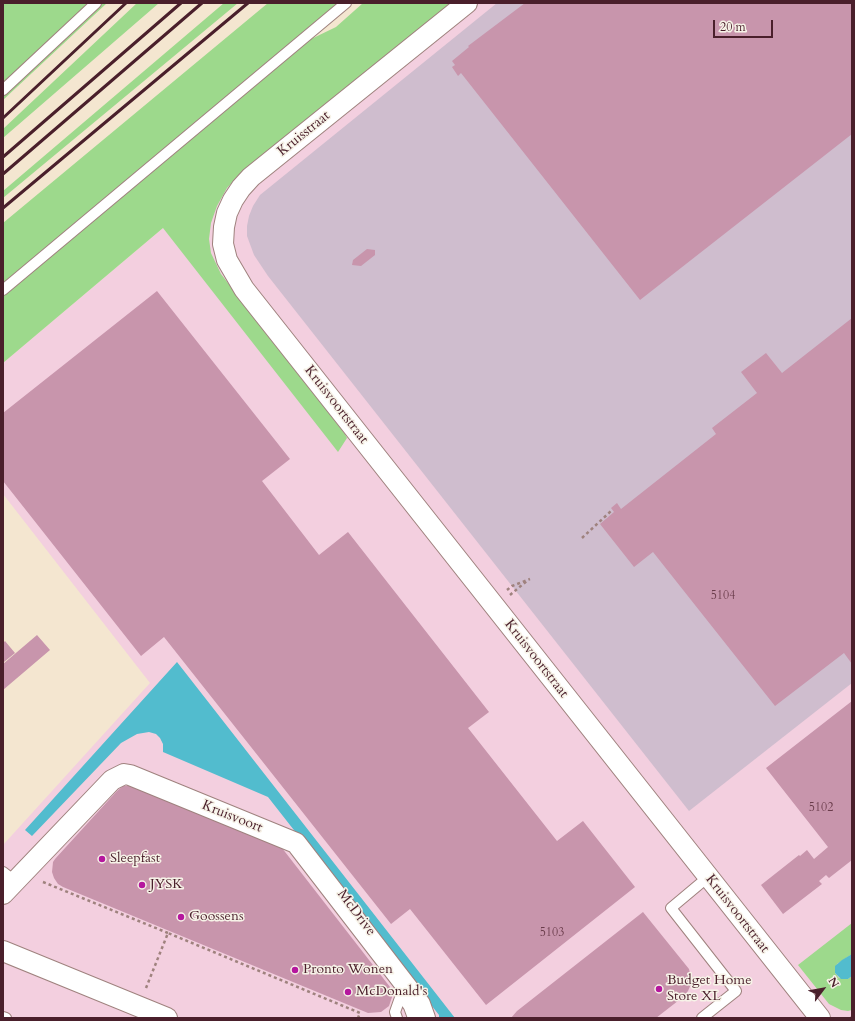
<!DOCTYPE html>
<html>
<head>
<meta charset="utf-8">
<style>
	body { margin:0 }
	#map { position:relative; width:855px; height:1021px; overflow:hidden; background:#f4e6d0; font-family:Cardo,serif }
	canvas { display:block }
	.frame { position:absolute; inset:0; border:4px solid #4a1f2b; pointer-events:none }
	.north { position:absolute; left:803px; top:969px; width:40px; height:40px; -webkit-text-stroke:3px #f7f3e8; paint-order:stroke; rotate:58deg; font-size:11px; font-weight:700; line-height:16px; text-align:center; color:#4a1f2b }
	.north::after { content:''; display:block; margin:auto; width:14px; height:18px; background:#4a1f2b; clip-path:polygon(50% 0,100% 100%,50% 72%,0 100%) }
	.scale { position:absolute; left:713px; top:20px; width:60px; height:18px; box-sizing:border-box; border:2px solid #4a1f2b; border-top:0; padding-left:5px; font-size:12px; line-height:14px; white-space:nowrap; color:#4a1f2b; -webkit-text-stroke:3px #f7f3e8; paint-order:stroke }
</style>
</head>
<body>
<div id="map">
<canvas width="855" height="1021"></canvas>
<div class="frame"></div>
<div class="north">N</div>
<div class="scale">20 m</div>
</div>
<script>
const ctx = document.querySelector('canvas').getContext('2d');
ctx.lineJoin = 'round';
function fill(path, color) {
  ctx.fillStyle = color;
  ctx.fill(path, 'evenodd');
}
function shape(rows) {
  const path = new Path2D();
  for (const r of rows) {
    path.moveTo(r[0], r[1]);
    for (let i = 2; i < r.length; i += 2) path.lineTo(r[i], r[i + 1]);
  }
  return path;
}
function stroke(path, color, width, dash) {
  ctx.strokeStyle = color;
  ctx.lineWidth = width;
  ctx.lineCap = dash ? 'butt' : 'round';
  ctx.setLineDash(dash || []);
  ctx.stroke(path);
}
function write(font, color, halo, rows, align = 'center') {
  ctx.font = font + ' Cardo,serif';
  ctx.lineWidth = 3;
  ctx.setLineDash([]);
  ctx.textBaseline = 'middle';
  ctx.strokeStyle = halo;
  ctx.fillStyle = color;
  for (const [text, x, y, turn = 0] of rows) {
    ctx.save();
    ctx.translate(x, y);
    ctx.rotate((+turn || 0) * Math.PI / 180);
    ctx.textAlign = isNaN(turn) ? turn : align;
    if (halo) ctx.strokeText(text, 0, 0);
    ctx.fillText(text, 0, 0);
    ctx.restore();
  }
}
fill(shape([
	[439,3,852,3,852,1018,3,1018,3,845,150,683,3,494,3,363,163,228]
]), '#f3cfdf');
fill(shape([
	[497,3,852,3,852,683,689,811,268,276,254,255,247,236,247,226,249,216,253,206,260,195]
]), '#cfbdce');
fill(shape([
	[3,3,89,3,3,84],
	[101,3,107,3,3,100,3,95],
	[137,3,159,3,3,138,3,129],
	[224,3,238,3,3,198,3,191],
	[268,3,340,3,3,285,3,223],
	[363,3,452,3,240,174,227,188,217,206,211,223,209,239,211,253,221,274,345,434,347,438,338,452,163,228,3,363,3,294,180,148,307,41,336,27],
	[852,923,852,954,837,964,835,973,839,978,848,979,852,976,852,1010,848,1011,841,1010,829,1004,798,965]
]), '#9dd98c');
fill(shape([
	[177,662,455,1018,439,1018,439,1015,268,797,163,752,163,744,160,738,156,734,149,732,137,734,121,743,32,836,25,830],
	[852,954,852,976,848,979,841,979,835,973,835,966,842,960]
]), '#52bcce');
fill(shape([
	[525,3,852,3,852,134,640,300,461,73,458,76,452,67,455,65,452,61,469,47,468,46],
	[367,249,375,250,375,255,361,266,352,265,353,260],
	[157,291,290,459,262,481,319,555,348,532,489,712,468,728,557,841,583,821,635,887,486,1005,410,909,391,924,164,637,141,656,3,481,3,413],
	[852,318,852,664,844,653,775,706,653,552,634,567,600,524,614,512,611,508,617,503,621,509,716,434,712,428,757,393,741,372,766,353,782,373],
	[37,635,50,650,3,690,3,664],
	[5,641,15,653,4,662,3,660,3,643],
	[852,701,852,860,829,878,826,875,819,881,822,884,783,914,761,885,799,855,800,856,807,850,814,859,828,847,766,768],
	[123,786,131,786,282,848,390,987,392,997,389,1006,381,1012,368,1013,63,887,58,884,54,878,52,872,53,862,55,859,117,791],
	[643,912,689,969,691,977,691,984,688,991,683,997,656,1018,511,1018,517,1011]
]), '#c895ac');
const service = shape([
	[3,90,96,3],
	[3,290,346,3],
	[3,872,16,882],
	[399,992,409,1007,413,1018],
	[3,1017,6,1018],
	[397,1018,395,1012,401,995],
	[702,1018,736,991,671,908,708,877]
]);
const minor = shape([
	[467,3,251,177,241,188,233,200,227,213,224,227,223,244,227,260,244,289,820,1018],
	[3,894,112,780,124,774,130,775,296,843,407,987,420,1004,425,1018],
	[3,951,167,1018]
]);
stroke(service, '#9f827e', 12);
stroke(minor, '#9f827e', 22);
stroke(shape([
	[582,538,611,511],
	[507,590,512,586,530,579],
	[510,595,528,580],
	[43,882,168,933],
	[146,988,168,933,360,1013,358,1018],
	[851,1018,852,1017]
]), '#9f827e', 2.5, [3, 3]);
stroke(service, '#fff', 10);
stroke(minor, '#fff', 20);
stroke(shape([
	[3,118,126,3],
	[3,157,181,3],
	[3,174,202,3],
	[3,208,248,3]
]), '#4a1f2b', 3);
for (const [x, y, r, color] of [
	[102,859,4,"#b5179e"],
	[142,885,4,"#b5179e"],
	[181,917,4,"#b5179e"],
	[295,970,4,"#b5179e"],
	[659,989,4,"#b5179e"],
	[348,992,4,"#b5179e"]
]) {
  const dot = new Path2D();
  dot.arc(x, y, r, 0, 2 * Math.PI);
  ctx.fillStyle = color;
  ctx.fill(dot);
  stroke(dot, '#f7f3e8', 1.5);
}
write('12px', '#6a3c4b', null, [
	["5104",723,596],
	["5102",821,808],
	["5103",552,933]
]);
write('14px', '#4a1f2b', '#f7f3e8', [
	["Kruisstraat",304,134,-39],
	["Kruisvoortstraat",336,405,52],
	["Kruisvoortstraat",536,659,52],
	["Kruisvoort",232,817,22],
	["McDrive",356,913,53],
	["Kruisvoortstraat",737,914,52]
]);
write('14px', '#4a1f2b', '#f7f3e8', [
	["Sleepfast",110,859],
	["JYSK",150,885],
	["Goossens",189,917],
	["Pronto Wonen",303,970],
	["Budget Home",667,981],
	["Store XL",667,997],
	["McDonald's",356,992]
], 'left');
</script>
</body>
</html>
